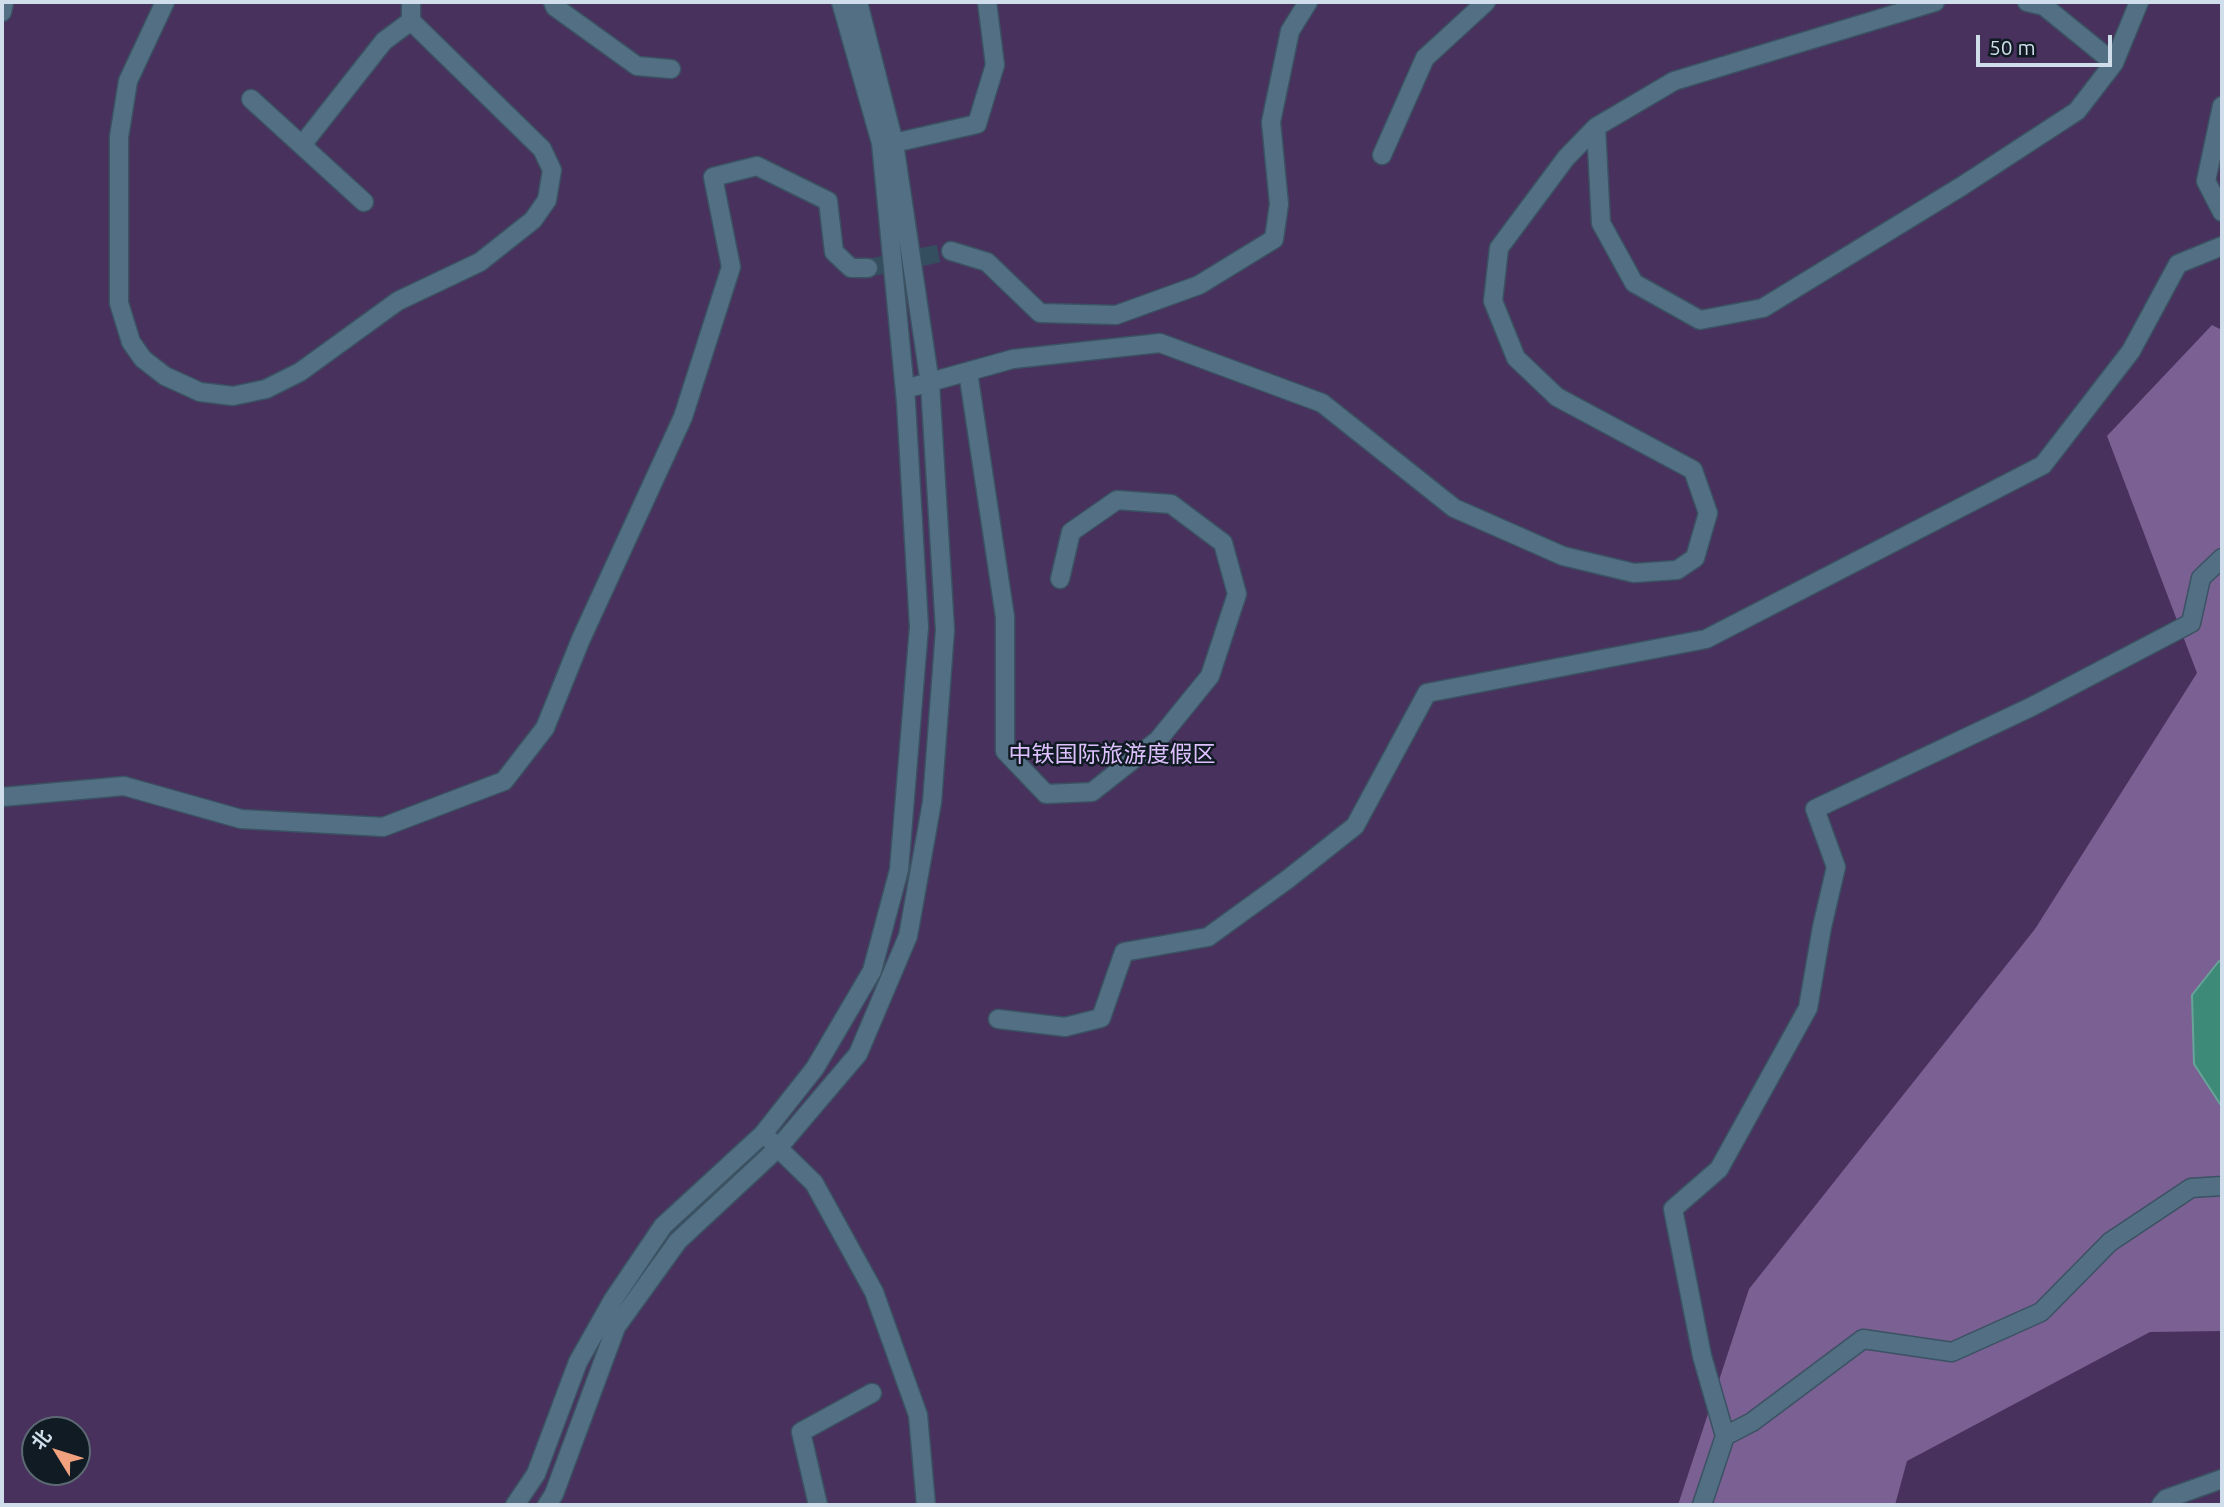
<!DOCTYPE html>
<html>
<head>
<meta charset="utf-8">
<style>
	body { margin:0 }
	#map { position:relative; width:2224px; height:1507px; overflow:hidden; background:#1a3547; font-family:Ubuntu,"Noto Sans SC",sans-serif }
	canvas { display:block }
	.frame { position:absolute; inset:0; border:4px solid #cfdeea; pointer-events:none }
	.north { position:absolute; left:21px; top:1416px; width:70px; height:70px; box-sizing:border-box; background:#101b23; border:2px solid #5c6973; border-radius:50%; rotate:308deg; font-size:19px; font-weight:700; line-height:28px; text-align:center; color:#cfdeea }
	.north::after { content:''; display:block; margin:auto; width:24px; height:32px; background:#f1a17d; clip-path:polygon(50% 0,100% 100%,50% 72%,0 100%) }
	.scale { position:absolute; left:1976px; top:35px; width:136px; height:32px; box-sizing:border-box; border:4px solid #cfdeea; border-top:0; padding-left:9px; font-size:21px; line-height:24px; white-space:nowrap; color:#cfdeea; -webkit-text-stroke:5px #101b23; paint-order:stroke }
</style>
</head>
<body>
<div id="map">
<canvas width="2224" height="1507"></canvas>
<div class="frame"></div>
<div class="north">北</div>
<div class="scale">50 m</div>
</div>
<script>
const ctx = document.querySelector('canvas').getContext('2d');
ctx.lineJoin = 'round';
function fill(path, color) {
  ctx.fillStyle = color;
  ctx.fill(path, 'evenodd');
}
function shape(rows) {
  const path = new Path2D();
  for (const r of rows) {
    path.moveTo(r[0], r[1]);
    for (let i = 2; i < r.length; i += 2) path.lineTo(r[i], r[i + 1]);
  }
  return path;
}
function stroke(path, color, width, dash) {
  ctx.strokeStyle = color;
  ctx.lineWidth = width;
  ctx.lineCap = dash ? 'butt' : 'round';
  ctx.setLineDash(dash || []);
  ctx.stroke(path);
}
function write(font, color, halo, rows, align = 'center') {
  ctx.font = font + ' Ubuntu,"Noto Sans SC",sans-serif';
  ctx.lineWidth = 5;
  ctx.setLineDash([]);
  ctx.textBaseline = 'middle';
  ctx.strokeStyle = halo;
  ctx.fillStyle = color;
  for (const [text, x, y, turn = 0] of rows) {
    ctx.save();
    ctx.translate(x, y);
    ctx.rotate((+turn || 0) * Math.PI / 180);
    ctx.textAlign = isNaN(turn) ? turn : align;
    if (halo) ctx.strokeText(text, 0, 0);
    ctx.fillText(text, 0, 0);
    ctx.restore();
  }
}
fill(shape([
	[2,2,2222,2,2222,1505,2,1505],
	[35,1430,77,1430,77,1472,35,1472]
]), '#48315d');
fill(shape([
	[2212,325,2222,330,2222,1331,2150,1332,1907,1461,1895,1505,1678,1505,1749,1289,2035,929,2197,673,2107,436]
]), '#7a6093');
const water = shape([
	[2219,961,2222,963,2222,1107,2194,1064,2192,995,2219,961]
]);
fill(water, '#3c8a77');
stroke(water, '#68a39a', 2);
stroke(shape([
	[868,268,951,251]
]), '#354e5f', 18, [18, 9]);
const minor = shape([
	[165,2,128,81,119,137,119,303,131,342,143,359,165,376,200,392,233,396,266,389,300,372,398,301,480,262,533,220,547,200,552,170,542,149,411,21,411,2],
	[553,2,555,7,637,66,671,69],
	[2027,2,2044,6,2114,63],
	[2,12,4,2],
	[251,99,364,202],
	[2222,106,2206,181,2222,212],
	[1596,127,1601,223,1634,283,1700,320,1763,308,1962,186,2077,111,2114,63,2139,2],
	[894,143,977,124,995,65,987,2],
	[302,145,384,41,411,21],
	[1382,155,1425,58,1486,2],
	[951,251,987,262,1040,313,1116,315,1199,285,1274,239,1279,204,1271,122,1290,31,1308,2],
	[968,372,1005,617,1005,751,1046,794,1092,792,1158,740,1210,676,1237,594,1223,543,1171,504,1117,500,1071,532,1060,579],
	[905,389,1013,359,1160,343,1322,403,1454,508,1563,556,1634,573,1677,570,1695,558,1708,513,1693,470,1557,397,1516,358,1493,301,1499,248,1566,158,1596,127,1674,81,1935,2],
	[2222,558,2201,578,2191,623,2031,707,1815,809,1836,867,1822,927,1808,1008,1719,1169,1673,1209,1702,1356,1725,1436,1752,1422,1863,1339,1952,1352,2041,1312,2110,1242,2191,1188,2222,1186],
	[2,797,124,786,241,819,383,827,504,781,545,728,581,639,683,417,731,267,713,177,757,166,828,201,834,252,851,268,868,268],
	[998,1019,1065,1027,1101,1018,1124,952,1208,937,1288,879,1355,826,1427,693,1706,639,2043,465,2131,351,2178,264,2222,246],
	[771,1141,814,1183,874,1292,918,1415,926,1505],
	[515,1505,536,1474,578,1362,613,1300,663,1226,763,1134,815,1068,872,971,899,870,919,627,906,402,881,143,841,2],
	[547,1505,554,1494,616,1327,678,1241,779,1147,858,1054,908,936,932,802,945,630,930,384,894,143,858,2],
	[818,1505,801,1432,872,1393],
	[1702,1505,1725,1436],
	[2161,1505,2166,1499,2222,1479]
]);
stroke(minor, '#3b5262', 21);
stroke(minor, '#536f84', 18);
write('23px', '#dec0fe', '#101b23', [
	["中铁国际旅游度假区",1112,754]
]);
</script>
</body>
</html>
